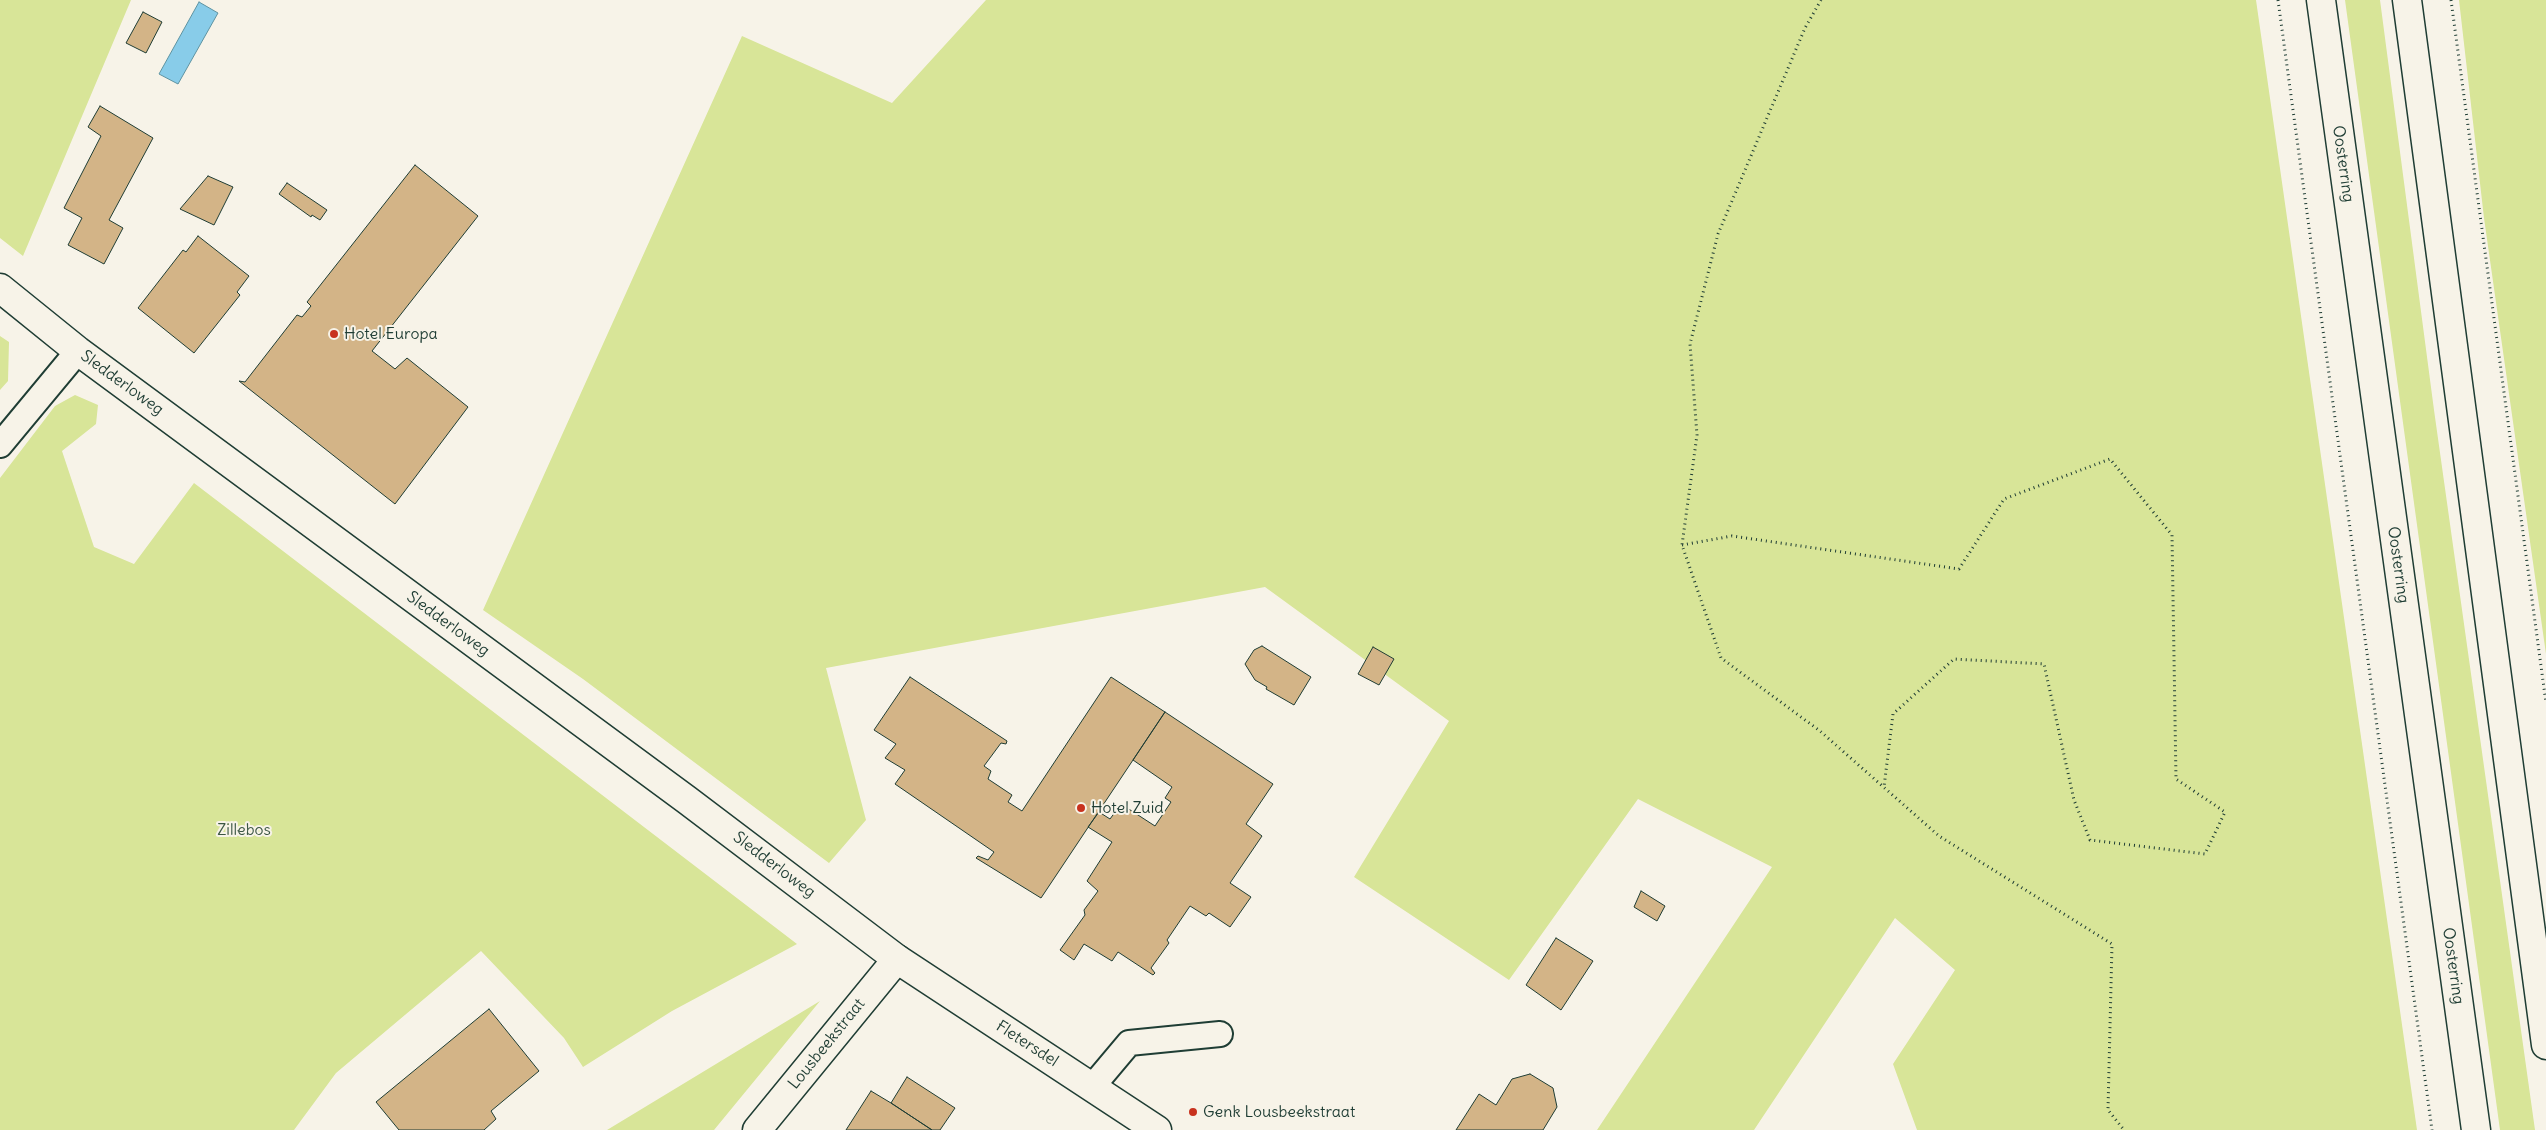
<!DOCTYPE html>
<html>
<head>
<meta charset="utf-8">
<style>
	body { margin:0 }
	canvas { display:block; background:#f7f3e8 }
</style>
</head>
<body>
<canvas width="2546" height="1130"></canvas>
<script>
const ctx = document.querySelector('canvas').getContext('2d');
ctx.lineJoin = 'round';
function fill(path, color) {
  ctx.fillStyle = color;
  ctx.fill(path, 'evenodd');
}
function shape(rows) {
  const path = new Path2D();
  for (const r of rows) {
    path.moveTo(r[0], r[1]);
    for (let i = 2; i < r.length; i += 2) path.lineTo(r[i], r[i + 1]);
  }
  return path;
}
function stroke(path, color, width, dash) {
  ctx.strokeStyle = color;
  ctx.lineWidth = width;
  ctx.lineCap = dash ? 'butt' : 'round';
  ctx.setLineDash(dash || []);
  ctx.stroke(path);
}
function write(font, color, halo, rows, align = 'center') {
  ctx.font = font + ' Delius,sans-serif';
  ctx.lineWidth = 4;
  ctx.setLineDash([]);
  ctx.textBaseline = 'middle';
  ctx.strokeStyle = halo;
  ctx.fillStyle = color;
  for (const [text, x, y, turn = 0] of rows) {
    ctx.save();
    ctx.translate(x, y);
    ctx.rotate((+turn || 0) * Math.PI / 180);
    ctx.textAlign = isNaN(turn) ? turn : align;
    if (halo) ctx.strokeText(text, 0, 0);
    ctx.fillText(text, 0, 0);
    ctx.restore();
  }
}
fill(shape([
	[0,0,131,0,23,256,0,238],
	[986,0,2256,0,2417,1130,1917,1130,1893,1064,1955,970,1895,918,1754,1130,1597,1130,1772,867,1638,799,1509,980,1354,877,1449,721,1265,587,826,668,866,820,829,863,583,679,483,610,742,36,892,103],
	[2345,0,2380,0,2434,410,2535,1130,2500,1130],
	[2459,0,2546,0,2546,654,2484,218],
	[0,336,9,342,8,381,0,390],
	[75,395,98,405,96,424,62,451,94,547,134,564,194,483,797,944,672,1011,583,1067,564,1038,481,951,336,1073,294,1130,0,1130,0,478,55,406],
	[820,1001,714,1130,607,1130]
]), '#d8e598');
const water = shape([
	[199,2,218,13,178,84,159,74,199,2]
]);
fill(water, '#88cce9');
stroke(water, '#5e93a1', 1);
const building = shape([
	[143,12,162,22,146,53,126,43,143,12],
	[100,106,153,138,109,220,123,228,104,264,68,245,82,218,64,208,101,136,88,127,100,106],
	[415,165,478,216,372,351,395,369,407,358,468,407,395,504,239,381,245,382,297,315,302,317,311,306,307,302,415,165],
	[208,176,233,187,214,225,180,209,208,176],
	[287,183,327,210,320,220,312,215,311,217,279,194,287,183],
	[198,236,249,276,237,292,240,295,194,353,138,308,183,250,186,252,198,236],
	[1262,646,1311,677,1294,705,1266,689,1267,687,1255,680,1245,664,1254,650,1262,646],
	[1373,647,1394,659,1379,685,1358,674,1373,647],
	[910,677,1007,741,1006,744,1001,743,984,766,991,771,988,779,1012,795,1008,802,1022,811,1111,677,1165,712,1041,898,976,858,978,856,988,860,994,852,895,784,905,770,885,758,896,744,874,730,910,677],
	[1165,712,1273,784,1246,824,1262,836,1230,883,1251,897,1230,927,1209,913,1206,916,1190,906,1167,940,1169,943,1151,968,1155,973,1153,975,1118,952,1112,961,1084,944,1074,960,1060,950,1085,915,1084,910,1098,891,1087,881,1112,842,1088,827,1099,812,1110,819,1121,804,1155,826,1171,802,1165,798,1172,787,1133,760,1165,712],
	[1641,891,1665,906,1657,921,1634,907,1641,891],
	[1556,938,1593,961,1561,1010,1526,985,1556,938],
	[489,1009,539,1071,491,1111,496,1119,484,1130,399,1130,376,1102,489,1009],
	[1530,1074,1553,1088,1557,1107,1543,1130,1456,1130,1479,1094,1496,1105,1512,1079,1530,1074],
	[907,1077,955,1108,940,1130,932,1130,891,1103,907,1077],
	[871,1091,891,1103,932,1130,846,1130,871,1091]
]);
fill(building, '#d3b487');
stroke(building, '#1f3d34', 1);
const service = shape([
	[0,445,78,351],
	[1092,1087,1129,1043,1220,1034]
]);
const minor = shape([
	[757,1130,897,959]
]);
const tertiary = shape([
	[0,288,78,351,687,800,897,959,1157,1130]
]);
const primary = shape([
	[2321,0,2476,1130],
	[2407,0,2546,1045]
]);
stroke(service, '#1f3d34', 28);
stroke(minor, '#1f3d34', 31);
stroke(tertiary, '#1f3d34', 31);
stroke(primary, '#1f3d34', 31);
stroke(shape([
	[1821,0,1805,28,1718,234,1690,344,1697,435,1682,545,1721,658,1820,731,1939,836,2112,944,2108,1110,2124,1130],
	[2278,0,2432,1130],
	[2451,0,2546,703],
	[1682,545,1732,536,1959,569,2004,499,2110,459,2172,535,2176,779,2225,812,2205,854,2090,840,2074,800,2044,664,1954,659,1893,714,1884,787]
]), '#1f3d34', 3, [1, 4]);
stroke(service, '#f7f3e8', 24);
stroke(minor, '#f7f3e8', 28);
stroke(tertiary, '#f7f3e8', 28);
stroke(primary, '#f7f3e8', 28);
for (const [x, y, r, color] of [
	[334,334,5,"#c8321e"],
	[1081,808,5,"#c8321e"],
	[1193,1112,5,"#c8321e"]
]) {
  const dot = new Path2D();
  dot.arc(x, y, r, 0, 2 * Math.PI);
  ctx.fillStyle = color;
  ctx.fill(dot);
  stroke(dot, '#f7f3e8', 2);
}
write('16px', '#1f3d34', '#f7f3e8', [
	["Oosterring",2343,164,82],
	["Sledderloweg",122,383,36],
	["Oosterring",2398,565,82],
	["Sledderloweg",448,624,36],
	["Sledderloweg",774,865,37],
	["Oosterring",2453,966,82],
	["Lousbeekstraat",827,1044,-51],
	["Fletersdel",1027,1044,33]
]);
write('16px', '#1f3d34', '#f7f3e8', [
	["Hotel Europa",344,334],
	["Hotel Zuid",1091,808],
	["Genk Lousbeekstraat",1203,1112]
], 'left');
write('16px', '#3b5643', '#f7f3e8', [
	["Zillebos",244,830]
]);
</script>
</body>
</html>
